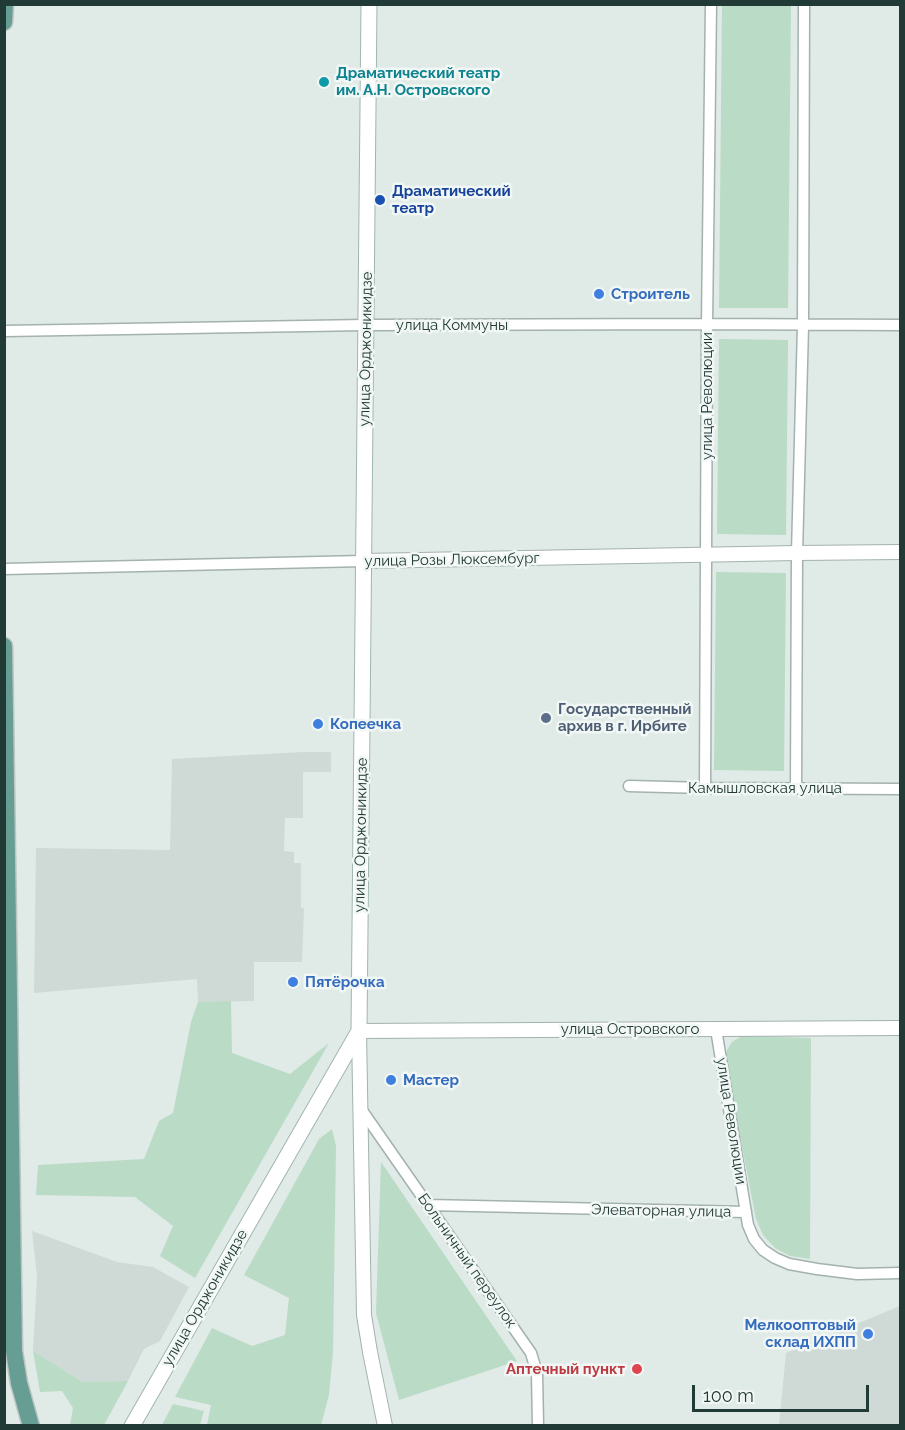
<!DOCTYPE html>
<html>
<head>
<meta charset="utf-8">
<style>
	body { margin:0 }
	#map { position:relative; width:905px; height:1430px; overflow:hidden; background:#e0eae7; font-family:Raleway,sans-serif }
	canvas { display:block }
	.frame { position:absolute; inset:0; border:6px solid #223a35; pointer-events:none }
	.scale { position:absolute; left:692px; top:1385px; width:177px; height:27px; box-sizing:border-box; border:3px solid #223a35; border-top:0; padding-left:8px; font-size:18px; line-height:21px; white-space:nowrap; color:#223a35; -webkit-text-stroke:4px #f1f7f4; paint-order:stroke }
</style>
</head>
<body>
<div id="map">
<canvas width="905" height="1430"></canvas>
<div class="frame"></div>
<div class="scale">100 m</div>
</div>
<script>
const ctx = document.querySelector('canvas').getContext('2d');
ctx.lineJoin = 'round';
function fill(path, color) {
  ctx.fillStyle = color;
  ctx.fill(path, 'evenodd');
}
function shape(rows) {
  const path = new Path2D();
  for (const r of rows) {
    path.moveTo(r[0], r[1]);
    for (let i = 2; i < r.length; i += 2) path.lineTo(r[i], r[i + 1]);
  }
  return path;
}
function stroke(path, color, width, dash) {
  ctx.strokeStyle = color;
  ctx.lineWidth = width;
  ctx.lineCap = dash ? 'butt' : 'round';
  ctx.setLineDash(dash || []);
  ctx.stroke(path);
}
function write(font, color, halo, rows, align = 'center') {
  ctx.font = font + ' Raleway,sans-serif';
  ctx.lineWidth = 5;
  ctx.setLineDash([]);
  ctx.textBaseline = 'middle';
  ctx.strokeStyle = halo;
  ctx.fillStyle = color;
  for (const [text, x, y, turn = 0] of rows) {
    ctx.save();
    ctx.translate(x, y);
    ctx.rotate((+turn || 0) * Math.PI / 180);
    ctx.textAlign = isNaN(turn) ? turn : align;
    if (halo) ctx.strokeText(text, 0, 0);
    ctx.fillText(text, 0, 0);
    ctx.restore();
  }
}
fill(shape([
	[303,752,331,752,331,772,303,772,303,818,285,818,284,851,294,852,294,863,301,863,301,908,304,908,302,962,254,962,254,1001,198,1002,197,979,34,993,36,848,170,850,172,759],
	[32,1231,117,1262,153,1267,189,1287,160,1341,144,1349,128,1381,83,1382,33,1351,37,1276],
	[900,1306,900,1425,779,1425,786,1353]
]), '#cfdad6');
fill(shape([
	[722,5,791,5,788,308,719,308],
	[719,339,788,340,786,535,717,534],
	[716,572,786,573,784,771,714,770],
	[231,1001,232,1053,290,1074,329,1043,195,1278,160,1256,173,1226,135,1197,36,1195,38,1165,144,1159,159,1121,173,1113,191,1022,198,1002],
	[747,1036,811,1038,810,1259,790,1256,775,1248,763,1235,756,1219,725,1059,727,1050,732,1042,740,1037],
	[332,1129,336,1146,333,1352,329,1395,321,1425,207,1425,211,1405,175,1397,212,1328,252,1346,285,1335,289,1298,244,1275,319,1139],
	[381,1162,517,1361,399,1400,376,1313],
	[33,1351,83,1382,128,1381,104,1425,70,1425,73,1408,62,1391,40,1392],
	[173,1404,204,1411,200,1425,162,1425]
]), '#badbc5');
const minor = shape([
	[4,331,366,325,707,324,900,325],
	[4,569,364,561],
	[629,786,705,788,900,789],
	[705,788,707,324,711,4],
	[796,788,797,553,803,326,804,4],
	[716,1029,748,1225,754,1239,763,1250,775,1258,789,1264,817,1269,857,1274,900,1273],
	[361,1109,531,1353,537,1373,538,1426],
	[428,1205,746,1212]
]);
const tertiary = shape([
	[364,561,797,553,900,552],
	[385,1426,370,1352,364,1315,359,1031,900,1028]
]);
const secondary = shape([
	[132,1426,359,1031,369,4]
]);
const primary = shape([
	[4,22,5,4],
	[4,646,14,1351,19,1383,31,1426]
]);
stroke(minor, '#a3b2ae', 13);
stroke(tertiary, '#a3b2ae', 16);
stroke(secondary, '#a0b6b0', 17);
stroke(primary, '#bdc4c2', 19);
stroke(minor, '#fff', 10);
stroke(tertiary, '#fff', 14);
stroke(secondary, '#fff', 15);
stroke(primary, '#679e94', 16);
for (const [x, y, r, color] of [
	[324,82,6,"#0f9aa8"],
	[380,200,6,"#1a4fb4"],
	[599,294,6,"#3f7fe0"],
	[546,718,6,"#5c6f8a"],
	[318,724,6,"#3f7fe0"],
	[293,982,6,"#3f7fe0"],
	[391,1080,6,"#3f7fe0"],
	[868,1334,6,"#3f7fe0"],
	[637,1369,6,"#e0444e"]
]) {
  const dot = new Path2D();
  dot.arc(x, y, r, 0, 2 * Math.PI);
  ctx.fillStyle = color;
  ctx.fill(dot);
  stroke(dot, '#f1f7f4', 2);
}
write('bold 15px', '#0d838f', '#f1f7f4', [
	["Драматический театр",336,73],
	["им. А.Н. Островского",336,90]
], 'left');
write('bold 15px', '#164399', '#f1f7f4', [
	["Драматический",392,191],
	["театр",392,208]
], 'left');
write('bold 15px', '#366cbe', '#f1f7f4', [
	["Строитель",611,294],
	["Копеечка",330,724],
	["Пятёрочка",305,982],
	["Мастер",403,1080],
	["Мелкооптовый",856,1325,"right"],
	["склад ИХПП",856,1342,"right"]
], 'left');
write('15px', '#223a35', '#f1f7f4', [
	["улица Коммуны",452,325],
	["улица Орджоникидзе",366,349,-89],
	["улица Революции",707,396,-90],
	["улица Розы Люксембург",452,560,-1],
	["Камышловская улица",765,788],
	["улица Орджоникидзе",361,835,-89],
	["улица Островского",630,1029],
	["улица Революции",731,1121,81],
	["Элеваторная улица",661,1211,1],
	["Больничный переулок",467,1261,55],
	["улица Орджоникидзе",205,1298,-60]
]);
write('bold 15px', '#4e5e75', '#f1f7f4', [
	["Государственный",558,709],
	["архив в г. Ирбите",558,726]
], 'left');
write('bold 15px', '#be3a42', '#f1f7f4', [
	["Аптечный пункт",625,1369]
], 'right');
</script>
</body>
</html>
